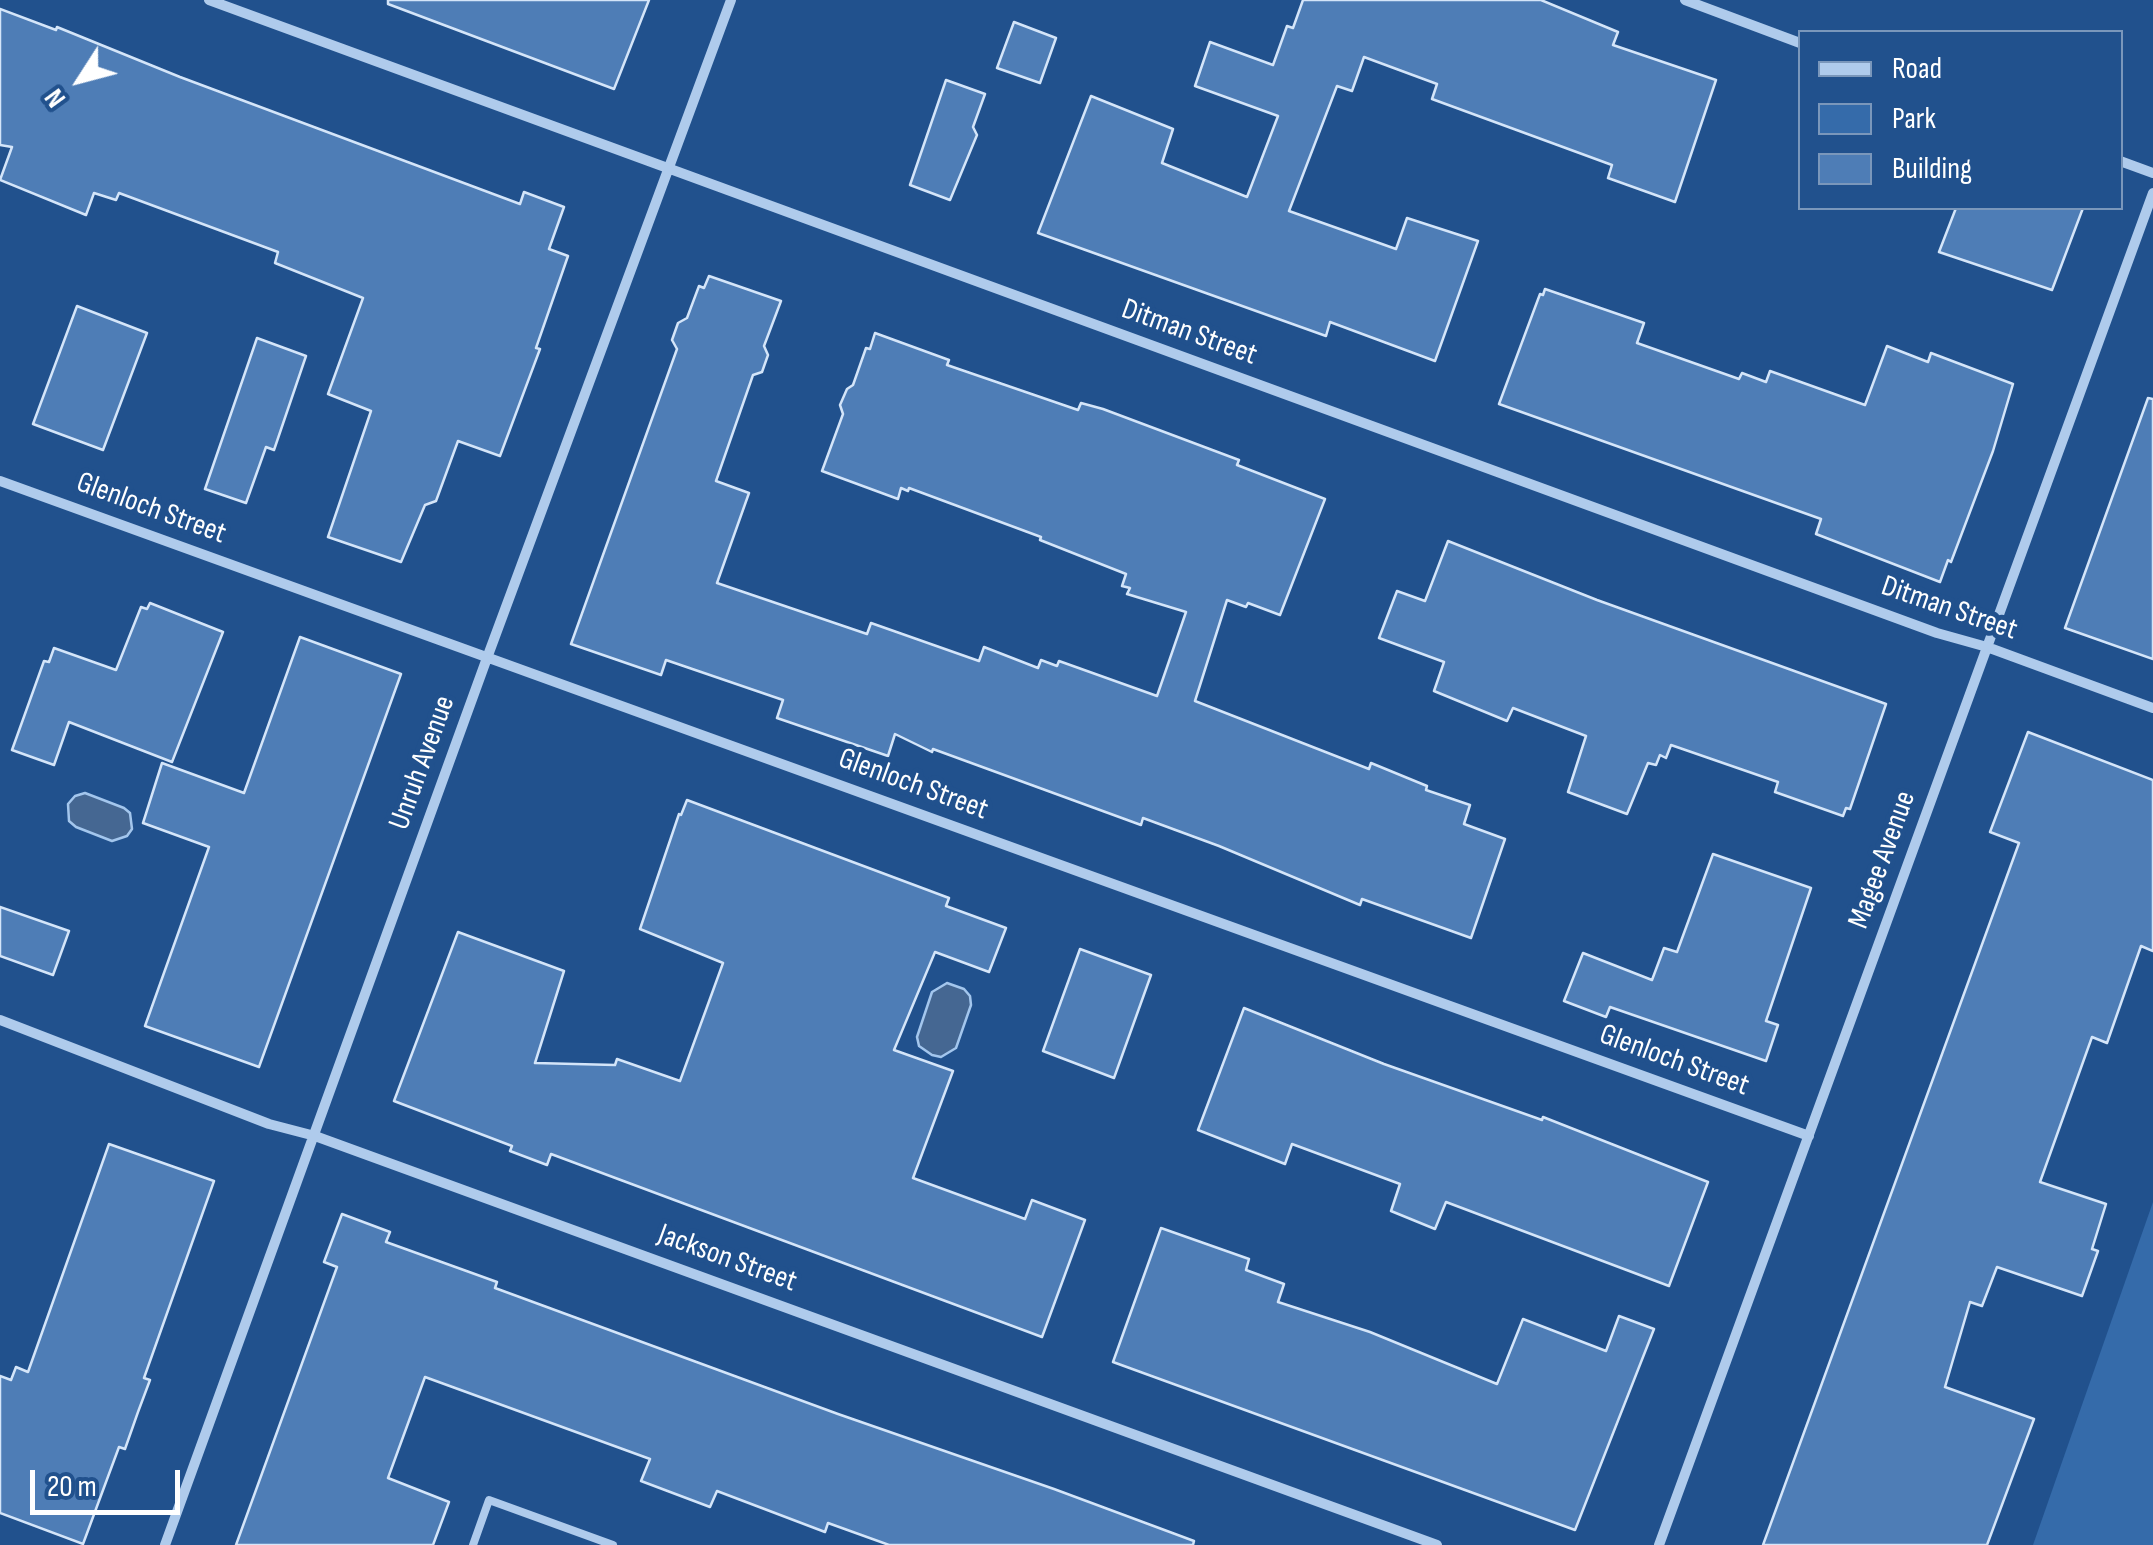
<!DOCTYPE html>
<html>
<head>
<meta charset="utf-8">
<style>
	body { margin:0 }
	#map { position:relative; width:2153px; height:1545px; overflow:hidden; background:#21518d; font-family:"Sofia Sans Condensed",sans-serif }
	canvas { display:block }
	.legend { position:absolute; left:1798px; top:30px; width:325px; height:180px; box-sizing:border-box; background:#21518d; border:2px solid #7a97bb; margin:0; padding:12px 18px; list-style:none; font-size:30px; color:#fff }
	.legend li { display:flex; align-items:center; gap:20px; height:50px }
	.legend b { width:50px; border:2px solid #7a97bb }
	.north { position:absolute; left:30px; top:30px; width:100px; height:100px; -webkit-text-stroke:8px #21518d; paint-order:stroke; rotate:234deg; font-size:28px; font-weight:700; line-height:40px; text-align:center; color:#fff }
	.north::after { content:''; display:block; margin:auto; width:35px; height:45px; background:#fff; clip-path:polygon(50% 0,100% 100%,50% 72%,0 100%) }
	.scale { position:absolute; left:30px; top:1470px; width:150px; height:45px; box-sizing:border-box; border:5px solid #fff; border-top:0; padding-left:12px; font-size:30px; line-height:35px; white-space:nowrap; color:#fff; -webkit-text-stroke:8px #21518d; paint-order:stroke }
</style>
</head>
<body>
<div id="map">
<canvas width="2153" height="1545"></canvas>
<ul class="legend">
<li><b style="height:12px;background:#afcbec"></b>Road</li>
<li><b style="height:28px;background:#356baa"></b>Park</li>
<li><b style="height:28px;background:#4e7db6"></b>Building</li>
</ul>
<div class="north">N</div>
<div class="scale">20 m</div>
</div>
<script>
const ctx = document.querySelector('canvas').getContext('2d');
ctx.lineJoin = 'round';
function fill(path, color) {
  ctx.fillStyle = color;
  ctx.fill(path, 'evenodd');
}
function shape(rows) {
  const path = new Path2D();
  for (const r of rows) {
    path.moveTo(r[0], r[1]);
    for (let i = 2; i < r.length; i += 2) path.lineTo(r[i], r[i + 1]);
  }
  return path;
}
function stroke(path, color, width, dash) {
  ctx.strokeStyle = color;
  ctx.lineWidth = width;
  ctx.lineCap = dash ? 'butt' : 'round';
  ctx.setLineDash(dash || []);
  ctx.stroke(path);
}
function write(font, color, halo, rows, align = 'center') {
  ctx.font = font + ' "Sofia Sans Condensed",sans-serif';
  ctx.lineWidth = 10;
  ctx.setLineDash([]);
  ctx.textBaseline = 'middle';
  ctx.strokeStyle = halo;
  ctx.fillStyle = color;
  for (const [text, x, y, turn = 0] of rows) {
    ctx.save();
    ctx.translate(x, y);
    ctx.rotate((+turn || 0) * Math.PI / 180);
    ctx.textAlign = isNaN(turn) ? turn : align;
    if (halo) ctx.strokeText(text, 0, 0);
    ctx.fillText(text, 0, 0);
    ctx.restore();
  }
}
fill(shape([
	[2153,1202,2153,1545,2033,1545]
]), '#356baa');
const water = shape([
	[85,793,124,808,130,813,132,829,127,836,112,841,76,827,69,821,68,804,75,796,85,793],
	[947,983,964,989,970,996,971,1005,956,1048,941,1057,932,1055,919,1046,917,1037,932,992,947,983]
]);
fill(water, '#456792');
stroke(water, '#a3c6ed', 2.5);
const building = shape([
	[388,0,649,0,614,89,388,4,388,0],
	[1303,0,1541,0,1618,32,1613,45,1716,80,1675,202,1608,178,1612,165,1432,99,1437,84,1364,57,1352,91,1337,86,1289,211,1396,249,1407,218,1478,241,1435,361,1330,322,1326,336,1038,233,1091,96,1173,129,1162,163,1247,197,1278,116,1195,86,1210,42,1273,65,1287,26,1293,28,1303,0],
	[0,9,56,30,57,27,180,77,520,204,524,192,564,207,549,249,568,256,536,348,540,349,500,456,458,441,436,501,425,505,401,562,328,537,371,411,328,394,363,298,275,263,278,252,119,193,116,200,94,193,86,215,0,180,12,147,0,145,0,9],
	[1014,22,1056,38,1040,83,997,68,1014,22],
	[946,80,985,94,973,127,977,135,950,200,910,185,946,80],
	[1956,208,2083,208,2052,290,1939,252,1956,208],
	[709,276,781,301,764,346,768,355,762,372,753,375,716,481,749,493,717,583,867,634,871,623,979,661,984,647,1038,668,1041,660,1057,666,1059,661,1157,696,1186,612,1127,594,1130,588,1122,586,1126,574,1040,540,1041,537,909,488,908,491,901,488,898,499,822,471,843,414,840,405,847,389,853,385,866,348,870,349,875,333,949,360,947,365,1078,410,1081,403,1103,409,1239,460,1237,465,1325,499,1280,615,1248,603,1246,607,1227,600,1195,701,1369,769,1371,763,1427,786,1426,790,1470,805,1464,824,1505,839,1471,938,1362,899,1360,905,1219,846,1143,818,1141,825,933,749,932,752,895,734,888,756,777,718,783,700,666,660,661,675,571,644,677,349,672,340,678,323,687,318,699,286,704,288,709,276],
	[1545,289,1644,323,1637,343,1739,379,1742,373,1766,382,1770,371,1865,405,1887,346,1928,362,1931,353,2013,384,1993,451,1951,562,1948,560,1940,582,1816,534,1821,519,1499,404,1540,294,1543,295,1545,289],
	[77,306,147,333,103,450,33,424,77,306],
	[257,338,306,356,274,450,266,447,246,503,205,489,257,338],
	[2148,398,2153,399,2153,659,2065,628,2148,398],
	[1448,541,1597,600,1886,704,1850,809,1846,808,1843,816,1775,792,1778,782,1671,745,1666,758,1660,755,1656,765,1648,763,1627,814,1568,792,1586,736,1513,708,1507,721,1434,691,1444,662,1379,638,1397,591,1425,601,1448,541],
	[150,603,223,632,172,762,69,722,54,765,12,750,44,661,49,662,54,648,116,670,141,607,147,609,150,603],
	[300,637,401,674,259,1067,145,1026,209,847,143,823,162,763,244,793,300,637],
	[2028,732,2153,780,2153,951,2141,946,2107,1043,2092,1037,2040,1182,2106,1204,2092,1249,2098,1251,2082,1296,1997,1267,1982,1306,1970,1302,1945,1387,2034,1419,1987,1545,1763,1545,2019,843,1990,832,2028,732],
	[687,800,949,898,946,906,1006,928,989,972,935,952,894,1050,953,1071,913,1178,1025,1219,1032,1200,1085,1220,1042,1337,551,1154,547,1165,510,1151,512,1146,394,1101,458,932,564,971,535,1063,615,1065,617,1059,680,1081,723,963,640,929,679,814,681,815,687,800],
	[1713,854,1811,888,1766,1021,1778,1025,1766,1061,1610,1007,1606,1017,1564,1001,1583,953,1652,980,1664,948,1677,952,1713,854],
	[0,907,69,931,53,975,0,956,0,907],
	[1080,949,1151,975,1114,1078,1043,1051,1080,949],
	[1244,1008,1384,1064,1542,1120,1543,1117,1708,1182,1669,1286,1446,1202,1435,1229,1391,1211,1400,1184,1292,1144,1285,1164,1198,1130,1244,1008],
	[109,1144,214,1181,144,1378,150,1380,138,1412,125,1449,119,1447,83,1544,0,1513,0,1376,11,1380,16,1367,28,1372,109,1144],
	[342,1214,390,1232,386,1242,497,1282,495,1288,838,1414,1054,1489,1194,1541,1193,1545,889,1545,828,1523,825,1532,717,1491,710,1507,641,1481,650,1459,425,1377,388,1478,449,1502,433,1545,236,1545,337,1267,324,1262,342,1214],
	[1161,1228,1249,1259,1246,1270,1284,1284,1278,1302,1370,1332,1497,1384,1523,1319,1606,1351,1619,1316,1654,1329,1575,1530,1113,1362,1161,1228]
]);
fill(building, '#4e7db6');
stroke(building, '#d4e5f9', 2.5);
stroke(shape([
	[473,1545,489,1500,613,1545]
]), '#afcbec', 8);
stroke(shape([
	[209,0,1937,633,1987,647,2153,708],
	[1685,0,1800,43],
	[2120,161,2153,173],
	[0,481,1809,1136],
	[0,1020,269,1124,315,1136,1437,1545],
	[165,1545,487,658,731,0],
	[1659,1545,2153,193]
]), '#afcbec', 10);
write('30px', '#fff', '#21518d', [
	["Ditman Street",1189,333,20],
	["Glenloch Street",151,509,20],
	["Ditman Street",1949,609,19],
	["Unruh Avenue",423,763,-70],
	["Glenloch Street",913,785,20],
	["Magee Avenue",1883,860,-70],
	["Glenloch Street",1674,1061,20],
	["Jackson Street",727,1259,20]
]);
</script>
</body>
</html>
